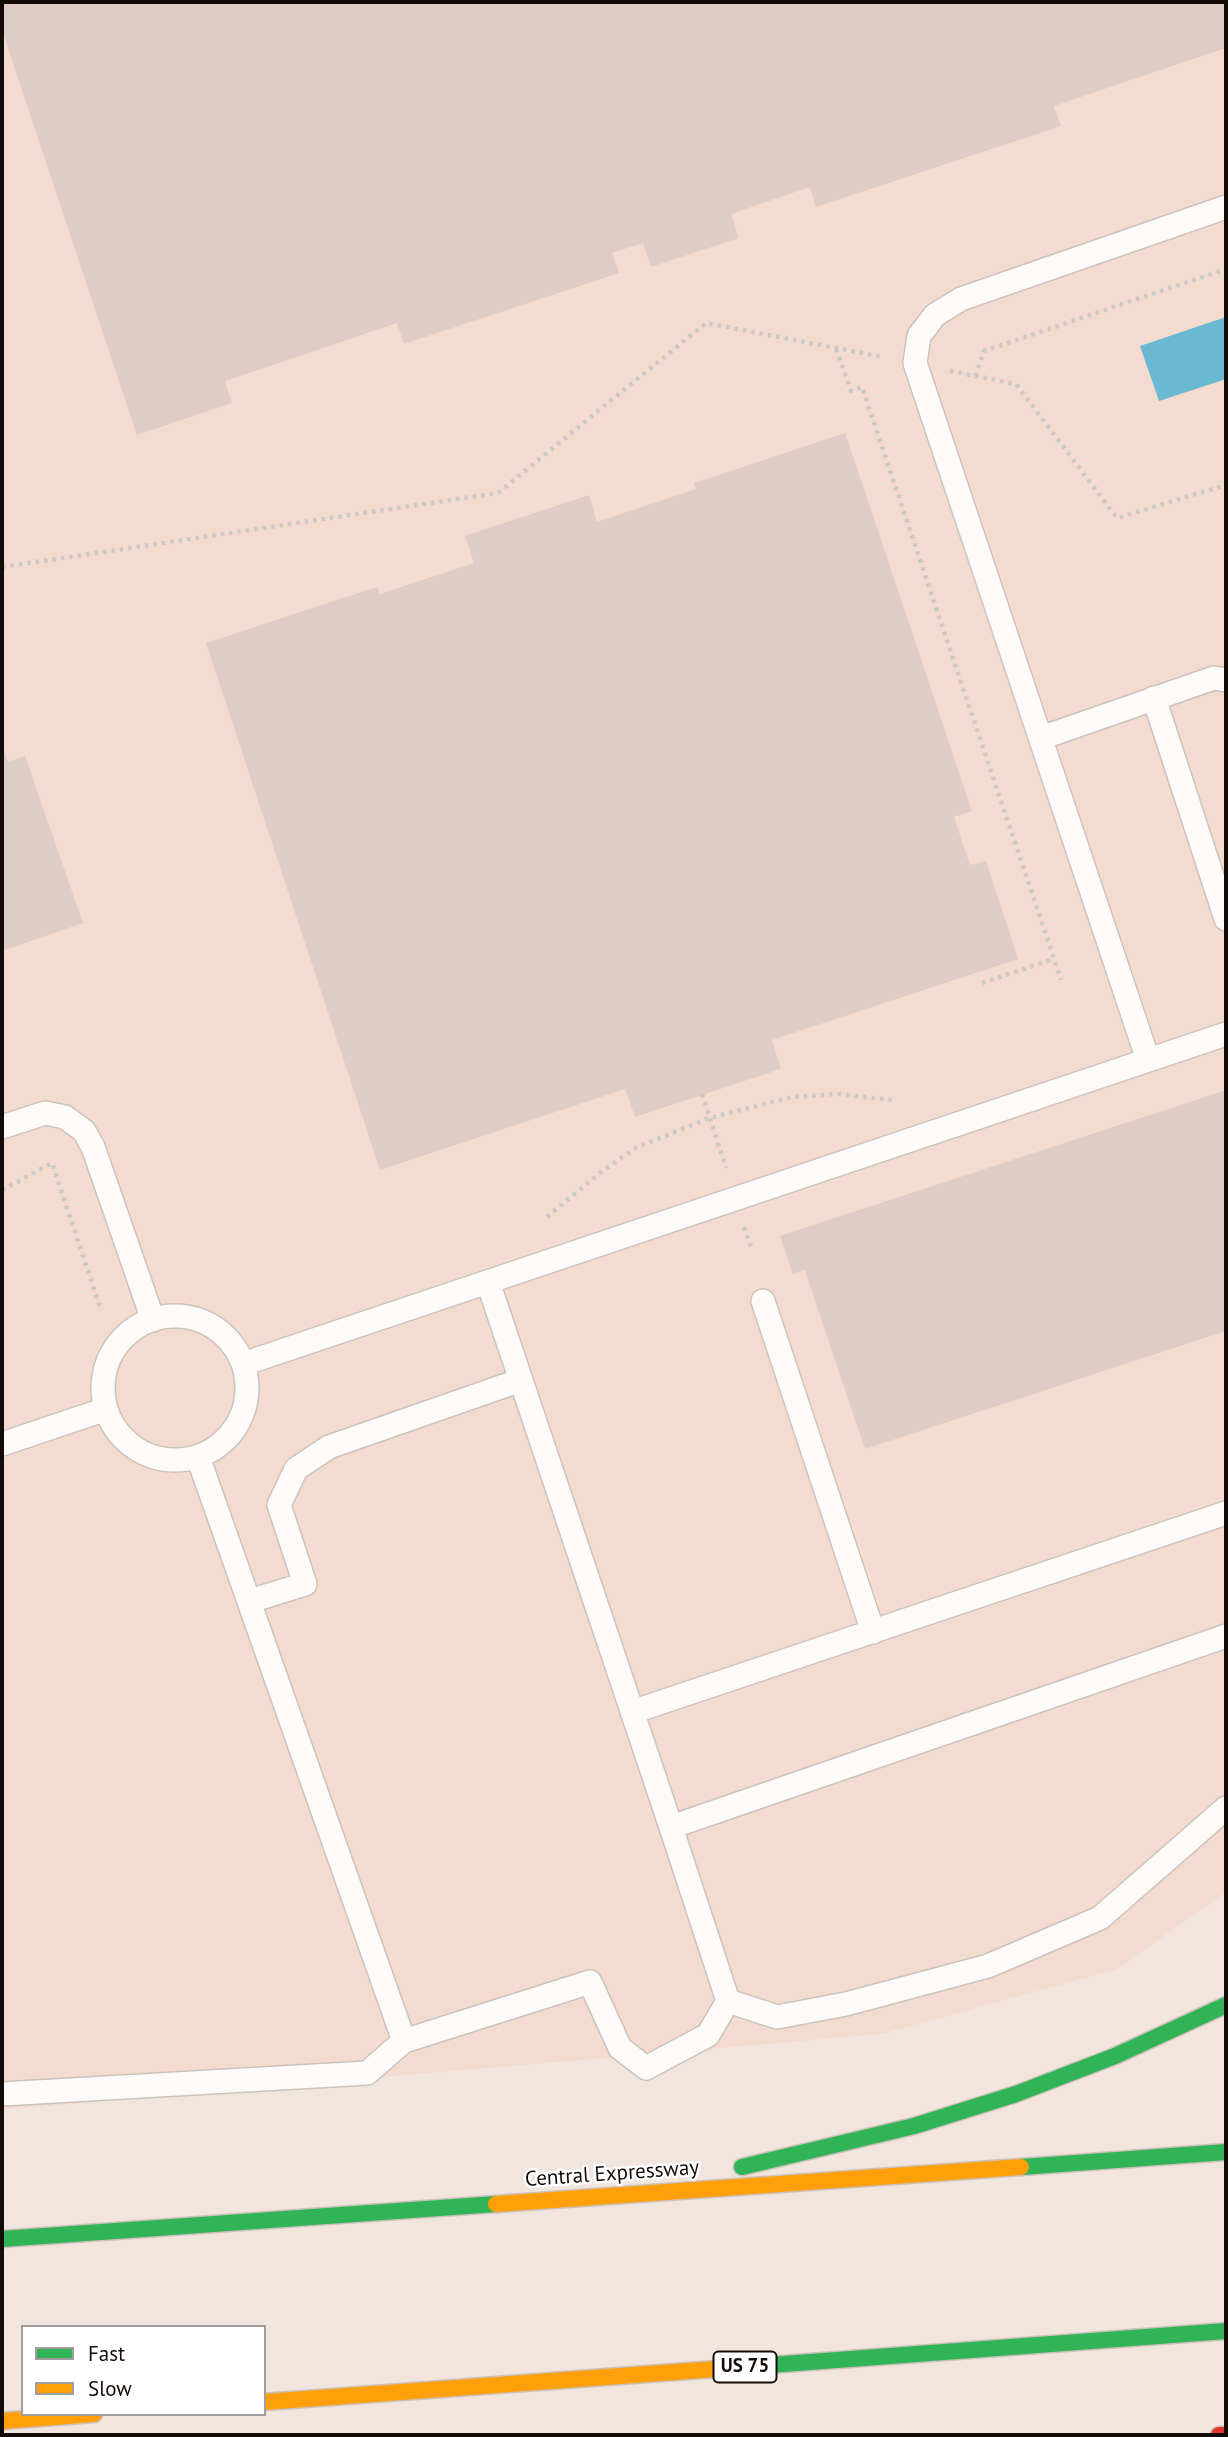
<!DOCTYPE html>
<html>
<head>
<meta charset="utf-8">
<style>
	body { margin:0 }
	#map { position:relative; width:1228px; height:2437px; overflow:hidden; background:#f2e5dd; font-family:"PT Sans",sans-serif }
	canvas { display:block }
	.frame { position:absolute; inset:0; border:4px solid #130b07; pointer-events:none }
	.legend { position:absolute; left:21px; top:2325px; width:245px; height:91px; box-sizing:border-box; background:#fff; border:2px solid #a19d9c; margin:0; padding:9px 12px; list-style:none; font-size:21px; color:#130b07 }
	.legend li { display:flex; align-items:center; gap:14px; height:35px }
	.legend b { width:35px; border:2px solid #a19d9c }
</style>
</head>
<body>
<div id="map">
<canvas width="1228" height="2437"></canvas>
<div class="frame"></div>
<ul class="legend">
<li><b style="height:9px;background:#30b455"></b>Fast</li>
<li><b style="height:9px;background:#ff9f0a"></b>Slow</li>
</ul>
</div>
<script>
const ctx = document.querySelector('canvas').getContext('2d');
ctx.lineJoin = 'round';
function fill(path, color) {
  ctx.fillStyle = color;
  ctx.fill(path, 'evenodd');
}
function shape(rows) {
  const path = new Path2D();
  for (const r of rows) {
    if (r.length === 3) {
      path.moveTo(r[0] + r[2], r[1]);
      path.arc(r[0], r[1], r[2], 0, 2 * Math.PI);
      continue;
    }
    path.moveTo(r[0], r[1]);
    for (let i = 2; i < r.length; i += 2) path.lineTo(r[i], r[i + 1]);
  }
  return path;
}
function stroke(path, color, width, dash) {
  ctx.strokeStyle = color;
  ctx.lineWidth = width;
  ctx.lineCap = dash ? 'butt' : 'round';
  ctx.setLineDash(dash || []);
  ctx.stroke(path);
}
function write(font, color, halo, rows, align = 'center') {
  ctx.font = font + ' "PT Sans",sans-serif';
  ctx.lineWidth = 5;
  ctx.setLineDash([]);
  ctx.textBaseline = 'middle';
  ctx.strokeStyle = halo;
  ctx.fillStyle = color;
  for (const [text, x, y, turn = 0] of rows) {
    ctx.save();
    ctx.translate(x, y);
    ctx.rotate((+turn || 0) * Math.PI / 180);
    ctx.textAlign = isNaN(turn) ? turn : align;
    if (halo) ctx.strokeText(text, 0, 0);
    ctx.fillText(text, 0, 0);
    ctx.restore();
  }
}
fill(shape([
	[2,2,1226,2,1226,1892,1117,1969,882,2034,2,2110]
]), '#f3dccf');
fill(shape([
	[1226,317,1226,379,1159,401,1140,346]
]), '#6ab8d1');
fill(shape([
	[2,2,1226,2,1226,48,1054,106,1061,126,816,207,810,187,731,214,739,238,651,267,643,243,612,253,619,273,404,344,397,323,225,381,232,403,137,435,2,30],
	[845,433,972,811,954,817,970,865,986,861,1018,959,772,1040,781,1069,635,1117,625,1089,380,1170,206,643,377,587,380,594,474,563,465,536,589,495,597,522,696,489,694,483],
	[2,746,8,762,25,756,83,923,2,951],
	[1226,1090,1226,1331,865,1449,805,1270,793,1274,780,1236]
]), '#e0ccc6');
const lane = shape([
	[1154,698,1226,919],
	[1041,738,1214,678,1226,680],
	[1148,1060,915,363,919,336,935,315,961,299,1226,207],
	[2,1127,45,1113,65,1117,84,1131,93,1147,153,1320],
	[488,1282,671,1827,1226,1636],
	[763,1301,873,1632],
	[175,1388,72],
	[243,1364,1226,1034],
	[2,1444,106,1409],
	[198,1457,404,2041,590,1982,620,2048,646,2068,708,2035,728,2001,671,1827],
	[250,1601,305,1584,279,1505,296,1469,329,1447,521,1380],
	[632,1712,1226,1513],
	[728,2001,777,2017,846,2004,988,1966,1100,1918,1226,1808],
	[2,2094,367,2073,404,2041]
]);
const fast = shape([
	[742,2167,914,2126,1016,2094,1115,2056,1226,2005],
	[1021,2167,1226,2152],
	[2,2239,496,2204],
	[716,2369,1226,2331]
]);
const slow = shape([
	[496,2204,1021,2167],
	[264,2402,716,2369],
	[2,2421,94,2414]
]);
const jam = shape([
	[1219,2435,1226,2435]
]);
stroke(lane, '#ccc2bc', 26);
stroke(fast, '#ccc2bc', 19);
stroke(slow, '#ccc2bc', 19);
stroke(jam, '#ccc2bc', 19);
stroke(shape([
	[836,349,851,391,862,387,1061,980],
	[950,371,1016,384,1117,518,1226,485],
	[975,376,984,351,1226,269],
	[2,567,498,493,706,323,883,357],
	[982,983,1053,959],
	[702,1094,726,1168],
	[2,1190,52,1163,100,1307],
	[547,1217,601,1172,636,1148,709,1118,792,1097,838,1094,892,1100],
	[744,1227,752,1249]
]), '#ccc8c6', 4.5, [3.5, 5]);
stroke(lane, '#fdfbfa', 23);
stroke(fast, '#30b455', 16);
stroke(slow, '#ff9f0a', 16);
stroke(jam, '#e5322d', 16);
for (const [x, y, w] of [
	[745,2367,63]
]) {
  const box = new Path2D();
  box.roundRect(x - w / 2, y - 15.5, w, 31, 5);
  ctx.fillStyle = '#fff';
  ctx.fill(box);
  stroke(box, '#130b07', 2);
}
write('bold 19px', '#130b07', null, [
	["US 75",745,2367]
]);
write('21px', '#130b07', '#fff', [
	["Central Expressway",612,2174,-4]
]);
</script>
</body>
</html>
